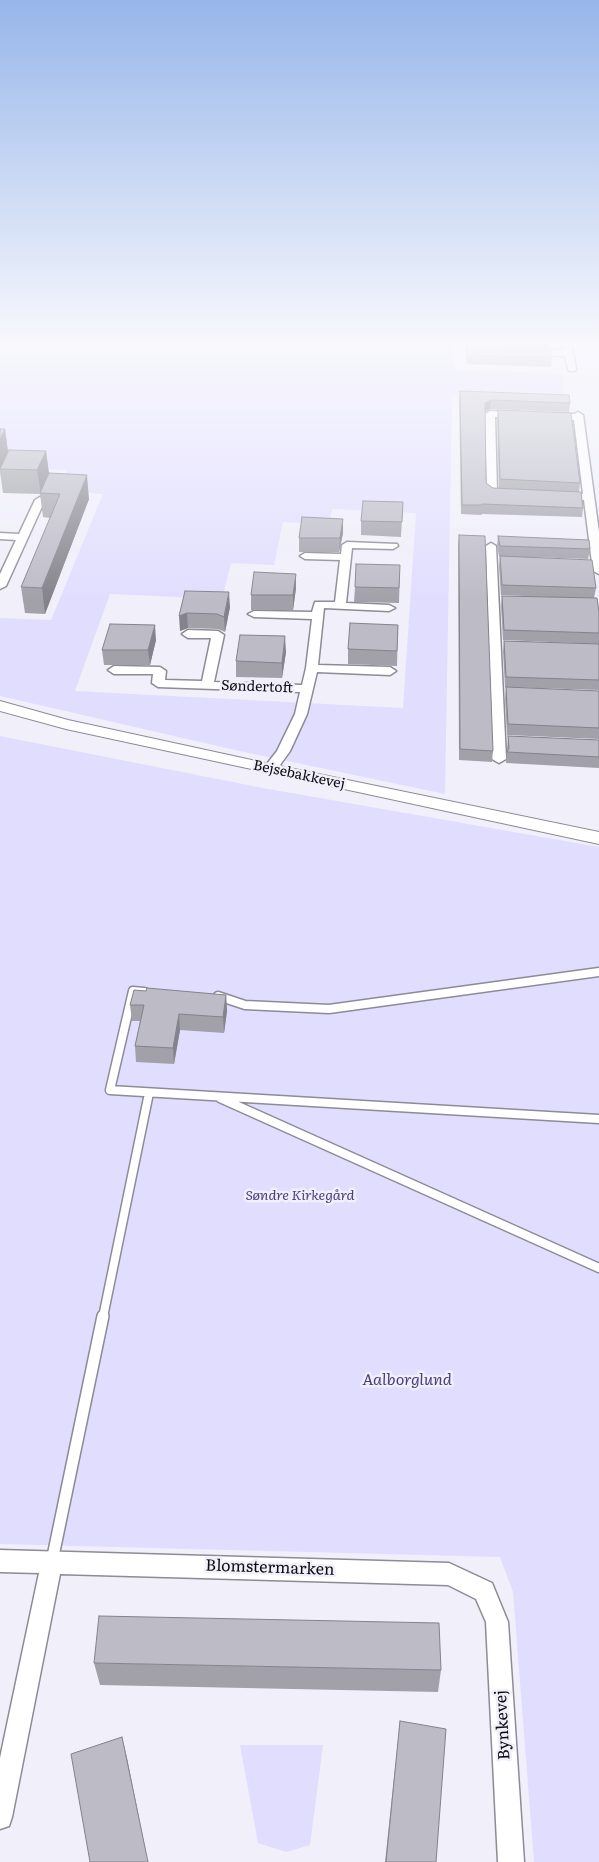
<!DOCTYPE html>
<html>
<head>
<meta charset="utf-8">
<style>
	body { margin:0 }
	canvas { display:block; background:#f0effa }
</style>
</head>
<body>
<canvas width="599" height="1862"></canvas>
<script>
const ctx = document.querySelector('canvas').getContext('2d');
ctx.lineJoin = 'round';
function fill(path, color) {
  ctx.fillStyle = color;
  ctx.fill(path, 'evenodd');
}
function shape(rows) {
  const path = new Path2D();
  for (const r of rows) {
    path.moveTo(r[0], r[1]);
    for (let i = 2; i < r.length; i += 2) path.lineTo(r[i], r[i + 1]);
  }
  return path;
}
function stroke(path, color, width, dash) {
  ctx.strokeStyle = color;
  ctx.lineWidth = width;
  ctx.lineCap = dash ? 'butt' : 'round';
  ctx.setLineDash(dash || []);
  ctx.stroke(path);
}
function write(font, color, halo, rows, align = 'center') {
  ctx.font = font + ' Literata,serif';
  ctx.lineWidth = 5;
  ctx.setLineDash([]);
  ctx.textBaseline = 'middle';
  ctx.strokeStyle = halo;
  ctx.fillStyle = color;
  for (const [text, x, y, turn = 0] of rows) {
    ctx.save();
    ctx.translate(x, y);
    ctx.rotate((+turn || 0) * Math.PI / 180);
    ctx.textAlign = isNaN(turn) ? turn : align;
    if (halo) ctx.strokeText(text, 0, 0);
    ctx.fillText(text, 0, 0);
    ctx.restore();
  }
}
fill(shape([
	[0,341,453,341,454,370,562,373,564,400,452,397,445,794,235,750,0,696,0,618,51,620,103,494,58,491,67,470,15,468,24,450,0,449],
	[332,509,416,513,403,708,75,691,110,594,222,599,231,563,274,565,283,522,329,524],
	[0,736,263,788,599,847,599,1862,534,1862,513,1592,500,1557,0,1544],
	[240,1745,323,1745,310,1845,286,1852,258,1843]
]), '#e1ddff');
const serviceFar1 = shape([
	[144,992,133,991,110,1090,599,1119],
	[218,996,245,1005,329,1009,599,972],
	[220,1098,599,1268],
	[103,1317,149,1093]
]);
const service = shape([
	[52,1561,103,1316]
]);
const minor = shape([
	[563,341,571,341,576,369,575,371,569,371,568,369,565,356,531,355,527,352,531,349,564,350,563,341],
	[490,411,518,412,523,415,518,418,495,417,497,490,510,492,511,494,506,497,492,496,487,493,485,414,490,411],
	[578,412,583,415,599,532,599,574,593,571,584,500,562,499,557,496,562,493,583,494,574,420,551,419,546,416,551,413,574,414,578,412],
	[40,497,45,500,6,586,0,589,0,574,16,540,0,539,0,533,19,534,35,500,40,497],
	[347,542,397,544,398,546,393,549,352,548,346,603,389,605,395,608,389,611,324,608,318,665,390,667,396,671,390,675,317,672,307,714,290,751,275,772,270,773,263,769,277,751,295,714,300,692,158,687,152,683,153,674,114,674,108,670,114,666,160,667,166,671,165,680,202,681,211,638,188,638,182,634,188,630,218,631,224,635,214,682,302,685,306,668,312,619,254,617,248,614,254,611,312,612,315,602,335,602,340,560,305,559,300,556,305,553,341,554,342,545,347,542],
	[491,543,496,546,506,759,499,763,492,759,486,546,491,543],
	[0,1550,449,1563,492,1583,508,1622,524,1862,498,1862,486,1622,476,1599,448,1585,60,1574,12,1817,9,1826,0,1829,0,1758,39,1573,0,1572,0,1550]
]);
const tertiary = shape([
	[0,701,68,720,270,764,599,832,599,844,66,729,0,711,0,701]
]);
stroke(serviceFar1, '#8c8b96', 11);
stroke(service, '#8c8b96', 14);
stroke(minor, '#8c8b96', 3);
stroke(tertiary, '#8c8b96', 2);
stroke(serviceFar1, '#fff', 8);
stroke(service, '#fff', 11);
fill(minor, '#fff');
fill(tertiary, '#fff');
fill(shape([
	[465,341,549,341,549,348,505,347,552,358,551,367,466,364],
	[460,391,570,403,569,412,490,409,485,412,486,483,493,488,499,488,497,419,498,410,580,483,579,492,583,508,582,517,482,514,481,515,461,514,459,400],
	[0,429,5,429,8,452,46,451,49,473,89,499,45,614,25,613,21,587,50,518,43,517,40,494,3,493,0,472],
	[403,502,401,537,361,535,361,521],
	[343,519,343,533,339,552,299,552,299,538],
	[459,535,493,751,492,762,459,760,458,545],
	[498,536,590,549,588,559,530,557,596,588,594,598,599,612,599,644,503,640,501,606,502,596,549,597,501,595,499,566,500,556,499,556,497,546],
	[400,565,399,603,354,602,355,587],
	[296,574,296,588,293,610,251,610,251,595],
	[185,591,230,607,225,632,218,629,188,628,180,631],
	[398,625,397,666,348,664,348,649],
	[156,640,150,665,104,665,102,650],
	[504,641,599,644,599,690,505,687,503,651],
	[286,652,282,678,236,677,236,661],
	[506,687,599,691,599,739,507,735,505,698],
	[508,736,599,740,599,768,506,763],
	[226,995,227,1011,224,1033,180,1030,174,1064,136,1062,135,1046,140,1021,132,1021,130,1005],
	[94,1663,441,1670,438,1692,100,1685],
	[400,1721,436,1862,385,1862]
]), '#a2a1aa');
fill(shape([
	[503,341,506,341,505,347,500,343],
	[491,400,490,409,484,412,485,403],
	[5,429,8,452,0,469,0,439],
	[46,451,49,475,41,494,37,470],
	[87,475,89,499,45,614,42,588],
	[343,519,343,533,339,552,340,538],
	[296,574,296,588,293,610,293,595],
	[229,592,230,607,225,632,224,617],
	[187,613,188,628,180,631,179,616],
	[155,625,156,640,150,665,148,650],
	[285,636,286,652,282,678,282,663],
	[226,995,227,1011,224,1033,223,1017],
	[179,1014,180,1030,174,1064,173,1048],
	[122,1737,127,1758,148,1862]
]), '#84838b');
const building = shape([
	[466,341,503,341,500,343,506,348,551,349,552,358,467,355,466,341],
	[460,391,569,395,570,403,491,400,485,403,486,483,493,488,581,492,583,508,482,504,482,505,462,505,460,391],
	[498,410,571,413,580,483,500,479,498,410],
	[0,429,5,429,0,439,0,429],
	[9,450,46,451,37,470,0,469,9,450],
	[49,473,87,475,42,588,21,587,60,494,40,493,49,473],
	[363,501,403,502,402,522,361,521,363,501],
	[302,517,343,519,340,538,299,538,302,517],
	[459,535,485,536,493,751,460,749,459,535],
	[498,536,589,540,590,549,500,546,498,536],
	[500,556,592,560,596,588,502,585,500,556],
	[356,564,400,565,399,588,355,587,356,564],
	[254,572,296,574,293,595,251,595,254,572],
	[185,591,229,592,224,617,217,614,187,613,179,616,185,591],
	[502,596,597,598,599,612,599,633,504,630,502,596],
	[350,623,398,625,397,651,348,649,350,623],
	[110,624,155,625,148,650,102,650,110,624],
	[240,635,285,636,282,663,236,661,240,635],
	[504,641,599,644,599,680,506,677,504,641],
	[506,687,599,691,599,728,508,724,506,687],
	[508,736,599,740,599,757,507,752,509,748,508,736],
	[147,988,226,995,223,1017,179,1014,173,1048,135,1046,144,1005,130,1005,134,990,146,991,147,988],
	[99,1616,439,1623,441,1670,94,1663,99,1616],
	[400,1721,446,1729,436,1862,386,1862,400,1721],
	[122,1737,148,1862,90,1862,71,1754,122,1737]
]);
fill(building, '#bcbbc6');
stroke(building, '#84838b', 1);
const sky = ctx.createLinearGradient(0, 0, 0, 601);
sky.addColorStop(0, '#97b6ea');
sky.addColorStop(0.57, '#f8f8fd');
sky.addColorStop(1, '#f8f8fd00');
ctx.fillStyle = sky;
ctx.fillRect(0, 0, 599, 601);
write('14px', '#0d0c10', '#f0effa', [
	["Søndertoft",257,687,2],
	["Bejsebakkevej",299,775,12]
]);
write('italic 14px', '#4c3f7f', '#f0effa', [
	["Søndre Kirkegård",300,1196]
]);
write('italic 16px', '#4c3f7f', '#f0effa', [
	["Aalborglund",407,1380]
]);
write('16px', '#0d0c10', '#f0effa', [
	["Blomstermarken",270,1568,2],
	["Bynkevej",503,1725,-93]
]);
</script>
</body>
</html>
